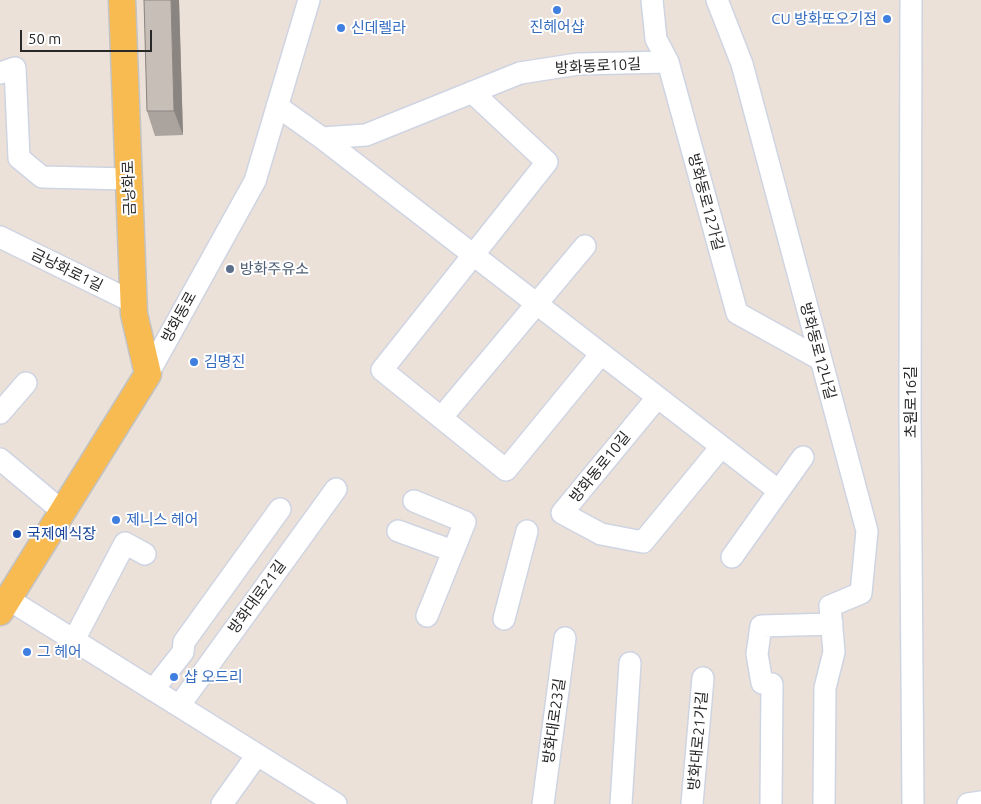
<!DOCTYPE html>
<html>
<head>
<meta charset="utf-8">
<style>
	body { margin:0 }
	#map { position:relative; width:981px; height:804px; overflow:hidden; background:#ece1d8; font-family:Ubuntu,sans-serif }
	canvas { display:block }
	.scale { position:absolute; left:20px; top:30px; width:132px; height:22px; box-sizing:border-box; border:2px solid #282828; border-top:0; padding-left:6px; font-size:15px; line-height:18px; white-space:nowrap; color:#282828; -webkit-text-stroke:4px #fff; paint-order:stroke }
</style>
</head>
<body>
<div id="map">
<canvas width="981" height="804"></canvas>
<div class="scale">50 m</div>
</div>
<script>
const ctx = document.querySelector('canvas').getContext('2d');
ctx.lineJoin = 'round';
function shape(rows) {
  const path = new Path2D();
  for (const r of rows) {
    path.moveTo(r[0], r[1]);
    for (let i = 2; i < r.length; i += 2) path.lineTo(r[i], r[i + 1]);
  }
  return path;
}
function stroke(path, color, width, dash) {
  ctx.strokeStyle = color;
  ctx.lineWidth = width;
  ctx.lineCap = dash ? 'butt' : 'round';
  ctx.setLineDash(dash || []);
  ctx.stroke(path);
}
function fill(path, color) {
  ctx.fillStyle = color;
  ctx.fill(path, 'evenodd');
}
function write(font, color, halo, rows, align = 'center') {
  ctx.font = font + ' Ubuntu,"Noto Sans KR",sans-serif';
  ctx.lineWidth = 4;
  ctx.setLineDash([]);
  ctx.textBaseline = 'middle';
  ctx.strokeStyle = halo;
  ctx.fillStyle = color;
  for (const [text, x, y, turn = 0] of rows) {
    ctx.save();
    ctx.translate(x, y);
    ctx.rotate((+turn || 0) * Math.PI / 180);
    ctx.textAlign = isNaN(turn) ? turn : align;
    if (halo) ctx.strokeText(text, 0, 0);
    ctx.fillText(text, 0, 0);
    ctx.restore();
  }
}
const minor = shape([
	[652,0,656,39,668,62,737,313,820,359],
	[717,0,742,64,867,531,861,593,830,606,834,652,825,688,824,804],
	[911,0,910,417,913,804],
	[0,73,15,68,19,158,42,177,128,179],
	[472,92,547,162,382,370,506,470,601,354],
	[277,106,322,138,366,135,520,73,578,64,668,62],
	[322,138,779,491],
	[0,237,133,302],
	[148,374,255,181,309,0],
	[657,398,562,513,601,534,643,542,721,447],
	[0,413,26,383],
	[441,418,585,246],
	[0,459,62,511],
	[414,501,465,522,427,616],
	[398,531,453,551],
	[732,557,803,457],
	[8,599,336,804],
	[504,619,527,531],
	[74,640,125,543,145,554],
	[762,683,757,654,761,626,832,624],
	[153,690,183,652,184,642,280,509],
	[179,706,336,489],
	[222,804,257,755],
	[543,804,565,638],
	[621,804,630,663],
	[692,804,703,678],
	[771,804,772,684],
	[968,804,981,802]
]);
const major = shape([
	[0,612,148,374,134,314,122,0]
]);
stroke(minor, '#ced4e2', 24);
stroke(major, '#c3c3c3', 29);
stroke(minor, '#fff', 21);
stroke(major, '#f8bb51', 26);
fill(shape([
	[144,0,179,0,183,135,155,136,147,111]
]), '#aba39e');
fill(shape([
	[171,0,179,0,183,135,174,111]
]), '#8b8581');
const building = shape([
	[144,0,171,0,174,111,147,111,144,0]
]);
fill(building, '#c7beb8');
stroke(building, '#8b8581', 1);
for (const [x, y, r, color] of [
	[557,10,5,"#3f7fe0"],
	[887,19,5,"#3f7fe0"],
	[341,28,5,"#3f7fe0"],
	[230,269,5,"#5c6f8a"],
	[194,362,5,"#3f7fe0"],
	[116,520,5,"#3f7fe0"],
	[17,534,5,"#1a4fb4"],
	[27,652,5,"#3f7fe0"],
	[174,677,5,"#3f7fe0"]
]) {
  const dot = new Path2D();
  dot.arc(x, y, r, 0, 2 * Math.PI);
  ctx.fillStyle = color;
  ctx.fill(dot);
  stroke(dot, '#fff', 2);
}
write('15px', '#366cbe', '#fff', [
	["CU 방화또오기점",877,19,"right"],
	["진헤어샵",557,27,"center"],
	["신데렐라",351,28],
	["김명진",204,362],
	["제니스 헤어",126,520],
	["그 헤어",37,652],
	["샵 오드리",184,677]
], 'left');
write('15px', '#282828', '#fff', [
	["방화동로10길",598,66,-3],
	["금낭화로",129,188,-92],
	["방화동로12가길",706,202,75],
	["금낭화로1길",67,270,26],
	["방화동로",179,317,-61],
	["방화동로12나길",818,351,75],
	["초원로16길",911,402,-90],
	["방화동로10길",600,467,-51],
	["방화대로21길",257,597,-54],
	["방화대로23길",554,721,-82],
	["방화대로21가길",698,741,-85]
]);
write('15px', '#4e5e75', '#fff', [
	["방화주유소",240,269]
], 'left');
write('15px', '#164399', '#fff', [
	["국제예식장",27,534]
], 'left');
</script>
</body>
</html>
